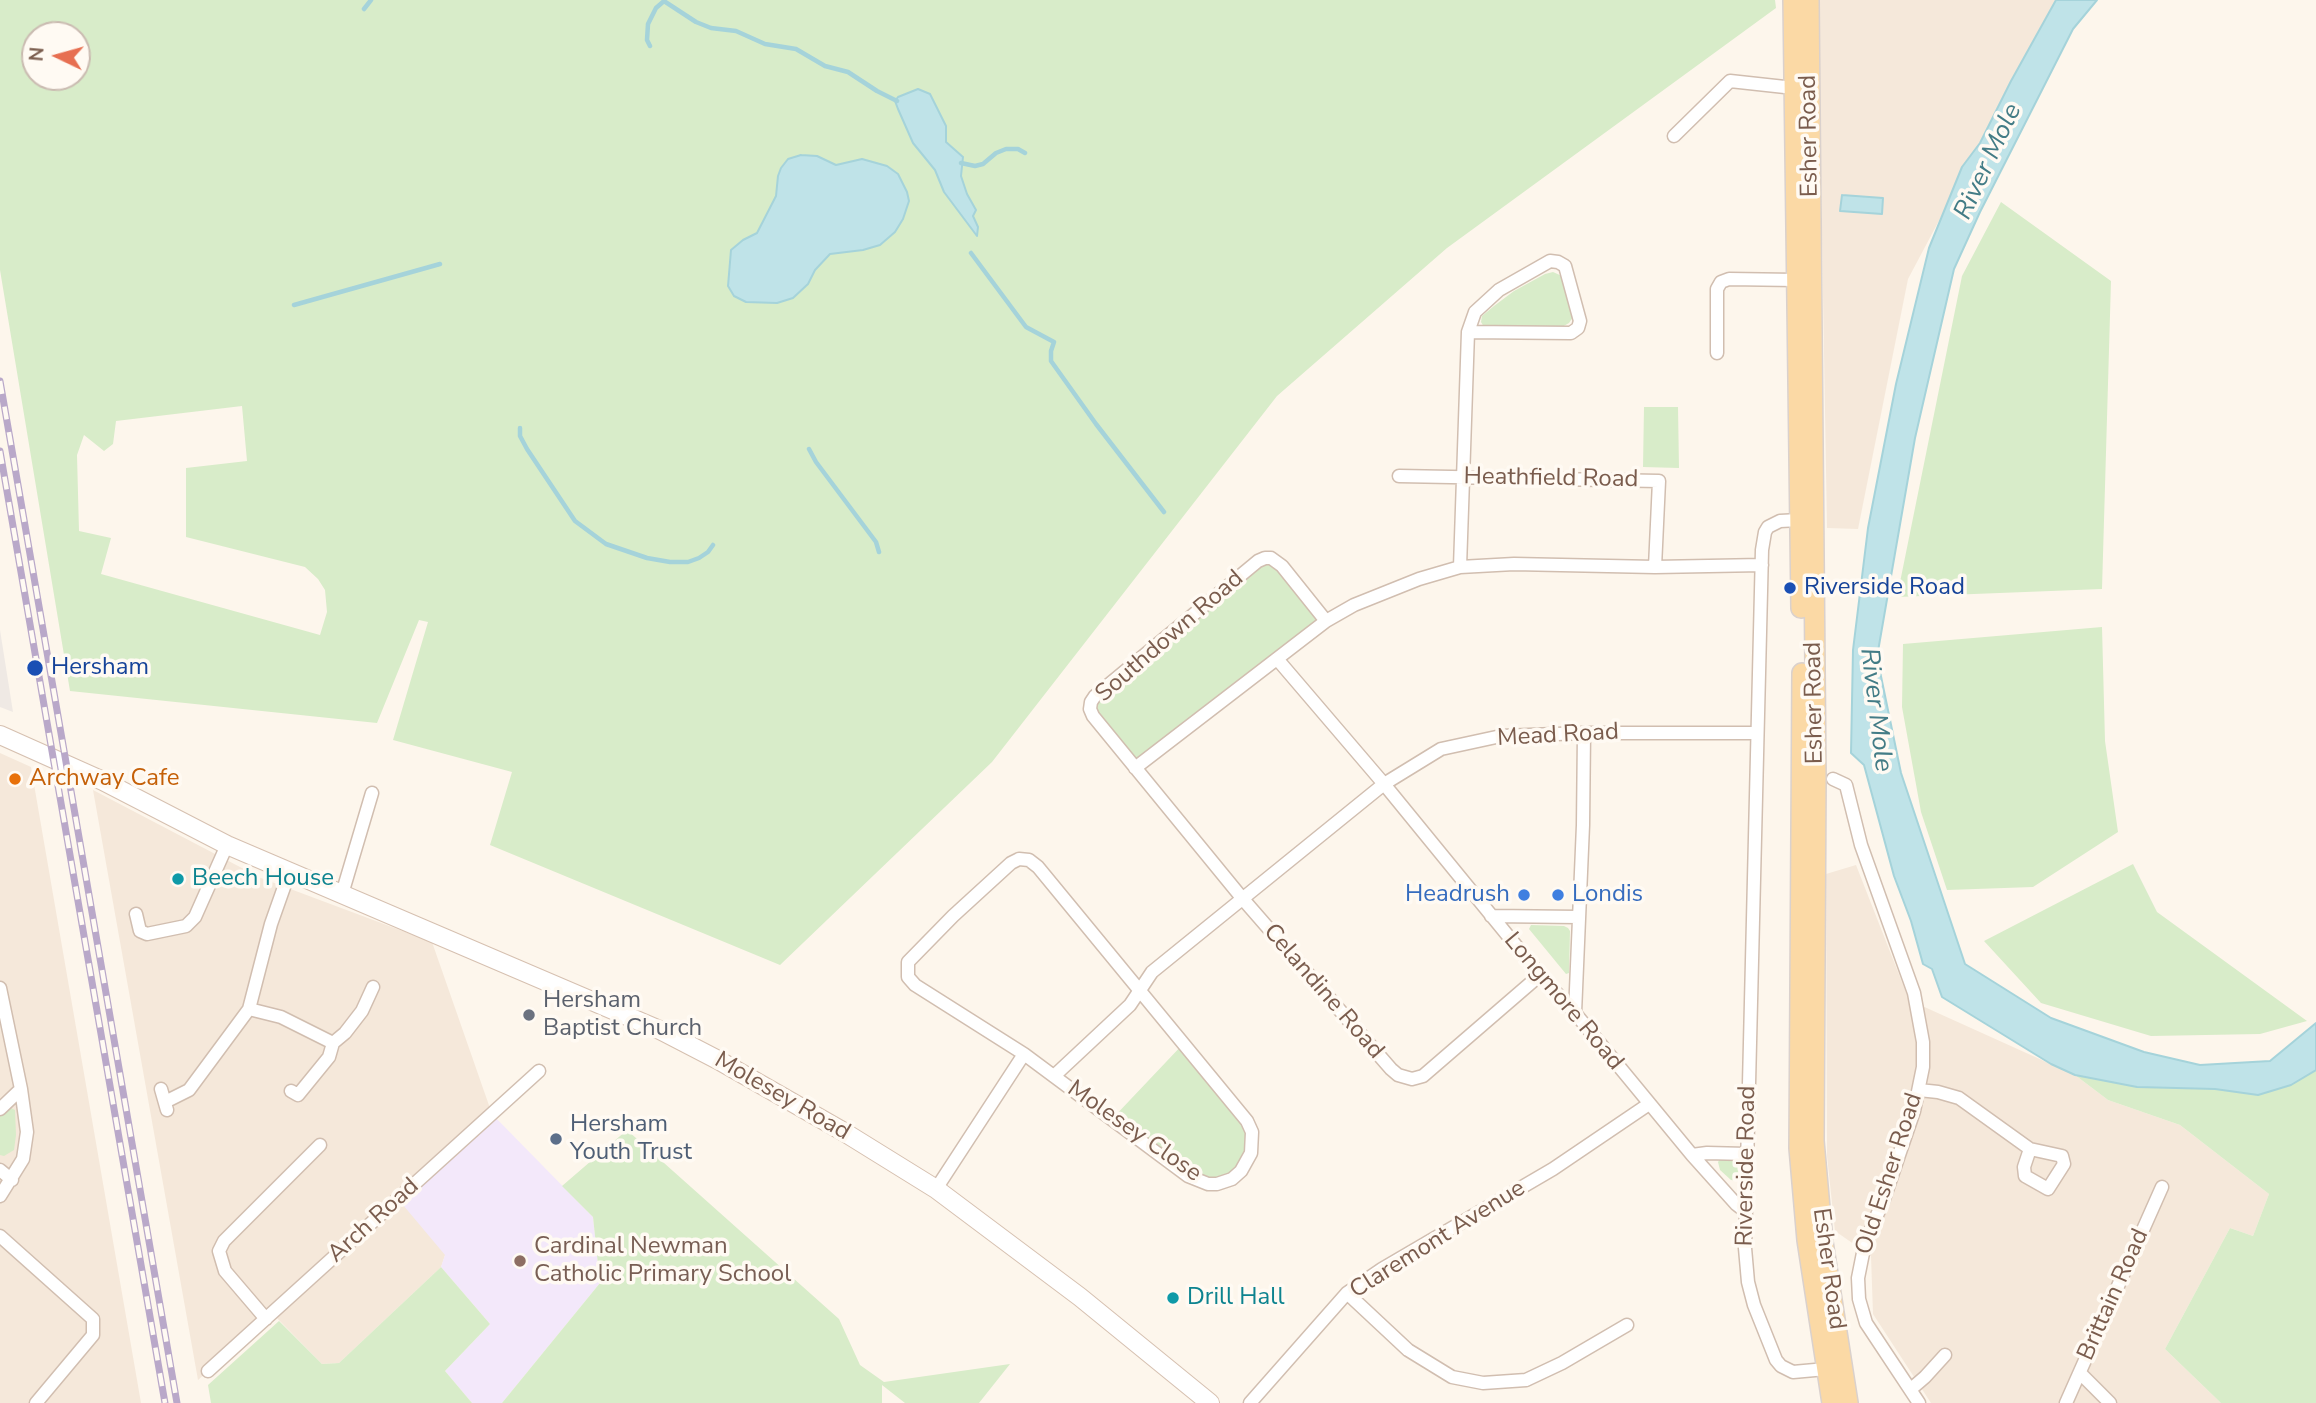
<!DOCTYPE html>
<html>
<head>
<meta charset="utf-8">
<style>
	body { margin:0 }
	#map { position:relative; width:2316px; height:1403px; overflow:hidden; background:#fdf6ec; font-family:"Nunito Sans",sans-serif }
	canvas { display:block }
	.north { position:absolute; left:21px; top:21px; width:70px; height:70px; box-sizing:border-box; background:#fffaf3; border:2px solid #cabbb1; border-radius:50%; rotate:275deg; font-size:19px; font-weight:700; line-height:28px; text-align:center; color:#7a5c4d }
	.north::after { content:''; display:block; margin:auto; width:24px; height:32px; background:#e76f51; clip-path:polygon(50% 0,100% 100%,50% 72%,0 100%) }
</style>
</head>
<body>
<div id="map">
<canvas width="2316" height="1403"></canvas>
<div class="north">N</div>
</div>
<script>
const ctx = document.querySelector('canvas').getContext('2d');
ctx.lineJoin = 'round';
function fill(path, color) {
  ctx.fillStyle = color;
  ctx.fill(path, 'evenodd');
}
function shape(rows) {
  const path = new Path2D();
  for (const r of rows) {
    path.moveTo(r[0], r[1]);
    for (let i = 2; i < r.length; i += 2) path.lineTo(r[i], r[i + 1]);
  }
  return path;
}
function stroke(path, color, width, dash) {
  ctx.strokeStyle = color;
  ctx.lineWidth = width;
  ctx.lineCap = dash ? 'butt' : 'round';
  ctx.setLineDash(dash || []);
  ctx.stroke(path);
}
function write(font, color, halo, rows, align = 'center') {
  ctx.font = font + ' "Nunito Sans",sans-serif';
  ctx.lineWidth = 7;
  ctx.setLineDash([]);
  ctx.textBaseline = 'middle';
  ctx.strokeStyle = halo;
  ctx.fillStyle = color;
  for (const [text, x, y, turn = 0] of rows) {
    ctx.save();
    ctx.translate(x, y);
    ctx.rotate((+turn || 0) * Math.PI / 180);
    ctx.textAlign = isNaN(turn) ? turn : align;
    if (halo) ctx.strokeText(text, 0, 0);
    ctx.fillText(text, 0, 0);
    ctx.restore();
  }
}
fill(shape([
	[1818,0,2056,0,1908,279,1858,529,1827,528],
	[0,753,31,767,141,1403,0,1403],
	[93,790,261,878,432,942,492,1114,441,1267,339,1363,322,1364,272,1313,198,1380],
	[1856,865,1909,1000,2075,1075,2108,1100,2180,1125,2269,1194,2253,1236,2230,1228,2165,1349,2221,1403,1931,1403,1873,1314,1871,1256,1835,1231,1827,1156,1826,874]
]), '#f5e8da');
fill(shape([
	[0,630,13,712,0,707]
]), '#efe9e4');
fill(shape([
	[492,1114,593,1217,600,1283,502,1403,472,1403,445,1371,490,1324,441,1267,445,1255,398,1199]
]), '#f3e8fa');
fill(shape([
	[0,0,1775,0,1776,8,1447,248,1277,396,992,762,780,965,490,845,512,772,393,740,428,622,419,620,377,723,70,691,0,270],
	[35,35,77,35,77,77,35,77],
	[242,406,247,461,186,468,186,537,305,567,318,579,325,590,327,612,320,635,101,574,111,538,79,531,77,455,84,435,104,451,113,444,116,421],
	[2001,202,2111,281,2102,589,1897,597,1962,276],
	[1553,272,1562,276,1573,317,1569,323,1562,327,1484,327,1481,322,1482,316,1494,306,1514,291,1545,274],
	[1644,407,1678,407,1679,468,1643,467],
	[1271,558,1326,621,1135,768,1093,716,1091,702],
	[2102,627,2105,741,2118,832,2033,887,1947,890,1921,812,1902,707,1903,644],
	[2133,864,2157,912,2307,1021,2260,1034,2151,1036,2041,1003,1984,941],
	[1531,925,1564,926,1568,928,1570,931,1569,973,1566,974,1529,929],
	[1184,1043,1252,1132,1241,1171,1208,1184,1112,1119],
	[2316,1070,2316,1403,2221,1403,2165,1349,2230,1228,2253,1236,2269,1194,2180,1125,2108,1100,2075,1075,2137,1087,2215,1089,2258,1095,2291,1085],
	[9,1107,15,1110,16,1135,14,1150,4,1156,0,1155,0,1110],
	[627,1130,839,1319,860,1365,884,1382,1010,1364,979,1403,905,1403,882,1385,882,1403,502,1403,600,1283,593,1217,562,1186],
	[1721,1158,1739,1161,1738,1181,1731,1180,1720,1170,1718,1162],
	[441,1267,490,1324,445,1371,472,1403,211,1403,208,1385,279,1321,322,1364,339,1363]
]), '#d8ecc9');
const water = shape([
	[2056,0,2097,0,2073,29,1980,212,1954,269,1915,438,1877,657,1901,773,1965,964,2051,1018,2144,1052,2200,1065,2270,1061,2316,1023,2316,1070,2291,1085,2258,1095,2215,1089,2137,1087,2075,1075,2051,1064,1942,997,1932,969,1923,964,1911,921,1894,876,1864,765,1851,753,1853,650,1868,528,1896,384,1929,248,1962,167,1980,143,2011,81,2056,0],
	[918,89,930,94,946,126,946,142,963,157,961,176,967,194,976,210,973,216,978,227,977,236,944,192,935,170,913,143,898,109,895,101,898,97,918,89],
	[801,155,817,156,836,165,862,159,887,166,898,174,907,192,909,201,903,219,895,232,880,245,863,250,830,254,815,270,808,284,793,298,777,303,746,302,734,296,728,286,731,250,743,240,757,233,776,196,778,176,781,168,788,159,801,155],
	[1842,195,1883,198,1882,214,1840,211,1842,195]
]);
fill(water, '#bfe3e8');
stroke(water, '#a5d3da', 2);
stroke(shape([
	[364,9,371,0],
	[650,46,647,40,648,24,656,8,664,1,696,22,711,28,736,31,765,44,796,49,825,66,848,72,877,91,897,101],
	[961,163,975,166,983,164,996,153,1006,149,1018,149,1025,153],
	[971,253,1026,327,1054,342,1051,351,1051,361,1096,424,1164,512],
	[294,305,440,264],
	[520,428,520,436,527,449,575,521,606,544,647,558,670,562,688,562,699,558,708,552,713,545],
	[809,449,816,462,876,542,879,552]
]), '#a5d3da', 4.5);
const street = shape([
	[1674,136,1730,81,1794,88],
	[1717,353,1717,289,1721,282,1729,279,1796,280],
	[1399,476,1659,481,1655,567],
	[1799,520,1780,521,1768,527,1765,532,1762,550,1745,1248,1748,1282,1754,1305,1776,1360,1781,1366,1793,1372,1826,1369],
	[1460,567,1468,332,1475,312,1499,290,1550,261,1558,262,1565,266,1580,321,1578,328,1571,333,1468,332],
	[1326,621,1282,566,1271,558,1265,558,1258,561,1095,696,1091,702,1090,709,1093,716,1242,898,1391,1069,1398,1075,1412,1079,1423,1076,1540,975],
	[1278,660,1384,784,1540,975,1575,1013,1692,1155,1736,1204,1745,1211],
	[1135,768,1326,621,1354,605,1419,579,1460,567,1514,564,1655,567,1762,565],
	[1833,779,1846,785,1861,845,1914,993,1923,1042,1923,1067,1914,1111,1884,1199,1865,1243,1858,1278,1859,1299,1866,1323,1919,1403],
	[1019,859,1029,860,1038,867,1247,1121,1252,1132,1251,1153,1241,1171,1232,1179,1217,1184,1208,1184,1188,1176,1024,1054,915,985,908,977,908,962,953,916,1011,863,1019,859],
	[342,894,372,793],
	[136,914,140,931,147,934,186,926,195,917,227,845],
	[1491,916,1579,917],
	[0,988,21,1089,27,1132,23,1159,0,1196],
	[249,1009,281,1017,333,1043,329,1057,298,1095,291,1091],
	[1575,1013,1583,825,1584,733],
	[333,1043,345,1033,362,1011,373,987],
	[1054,1076,1130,1005,1152,972,1384,784,1441,749,1501,736,1584,733,1756,733],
	[161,1089,167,1110],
	[1919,1090,1938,1092,1959,1098,2030,1149,2062,1156,2064,1164,2048,1189,2025,1176,2024,1167,2030,1149],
	[165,1102,189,1090,249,1009,271,924,289,873],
	[0,1109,21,1089],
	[1692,1155,1707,1153,1747,1154],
	[0,1170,12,1180],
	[936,1189,1024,1054],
	[0,1236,93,1319,93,1335,36,1403],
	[1347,1293,1408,1350,1452,1377,1483,1383,1526,1380,1562,1363,1627,1325],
	[266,1319,225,1271,219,1251,224,1241,320,1145],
	[208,1371,539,1071],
	[2080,1373,2110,1403],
	[1911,1389,1925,1377,1945,1355],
	[1250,1403,1347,1293,1382,1269,1553,1169,1649,1104],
	[2066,1403,2162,1187]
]);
const secondary = shape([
	[0,735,103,781,227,845,662,1031,718,1060,844,1132,936,1189,1080,1297,1210,1403]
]);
const primary = shape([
	[1793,0,1801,608],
	[1809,0,1816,778,1814,1141,1823,1242,1848,1403],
	[1802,673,1799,1148,1807,1240,1832,1403]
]);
stroke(street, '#d1beb0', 15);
stroke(secondary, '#d6c0b0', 20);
stroke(primary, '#dad1cd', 22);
stroke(street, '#fff', 12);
stroke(secondary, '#fff', 18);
stroke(primary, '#fbd9a5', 19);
const rail = shape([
	[0,381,177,1403],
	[0,451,165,1403]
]);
stroke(rail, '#b9a8c9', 7);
stroke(rail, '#fffaf3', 4.5, [13]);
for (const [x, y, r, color] of [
	[1790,588,7,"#1a4fb4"],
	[35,668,9,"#1a4fb4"],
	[15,779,7,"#e8710a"],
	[178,879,7,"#0f9aa8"],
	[1524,895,7,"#3f7fe0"],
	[1558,895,7,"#3f7fe0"],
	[529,1015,7,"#6b7280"],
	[556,1139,7,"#5c6f8a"],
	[520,1261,7,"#8d6e63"],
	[1173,1298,7,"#0f9aa8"]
]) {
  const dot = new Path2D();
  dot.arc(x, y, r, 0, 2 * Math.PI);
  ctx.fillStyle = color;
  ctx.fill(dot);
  stroke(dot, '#fffaf3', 2.5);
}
write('24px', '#7a5c4d', '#fffaf3', [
	["Esher Road",1810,136,-91],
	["Heathfield Road",1551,479,1],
	["Southdown Road",1170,637,-41],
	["Esher Road",1815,703,-91],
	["Mead Road",1558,736,-3],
	["Celandine Road",1323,992,49],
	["Longmore Road",1563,1002,50],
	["Molesey Road",782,1097,30],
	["Molesey Close",1134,1132,35],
	["Riverside Road",1747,1166,-89],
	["Old Esher Road",1890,1174,-72],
	["Arch Road",374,1221,-42],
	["Claremont Avenue",1438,1240,-32],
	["Esher Road",1828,1269,82],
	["Brittain Road",2114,1295,-66]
]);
write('24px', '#164399', '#fffaf3', [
	["Riverside Road",1804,588],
	["Hersham",51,668]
], 'left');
write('24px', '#c56008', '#fffaf3', [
	["Archway Cafe",29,779]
], 'left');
write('24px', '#0d838f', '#fffaf3', [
	["Beech House",192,879],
	["Drill Hall",1187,1298]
], 'left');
write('24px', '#366cbe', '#fffaf3', [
	["Headrush",1510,895],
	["Londis",1572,895,"left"]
], 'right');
write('24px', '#5b616d', '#fffaf3', [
	["Hersham",543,1001],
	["Baptist Church",543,1029]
], 'left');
write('24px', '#4e5e75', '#fffaf3', [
	["Hersham",570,1125],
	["Youth Trust",570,1153]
], 'left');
write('24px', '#785e54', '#fffaf3', [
	["Cardinal Newman",534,1247],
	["Catholic Primary School",534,1275]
], 'left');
write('italic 26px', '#437c86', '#fffaf3', [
	["River Mole",1989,162,-65],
	["River Mole",1875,710,83]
]);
</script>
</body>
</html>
